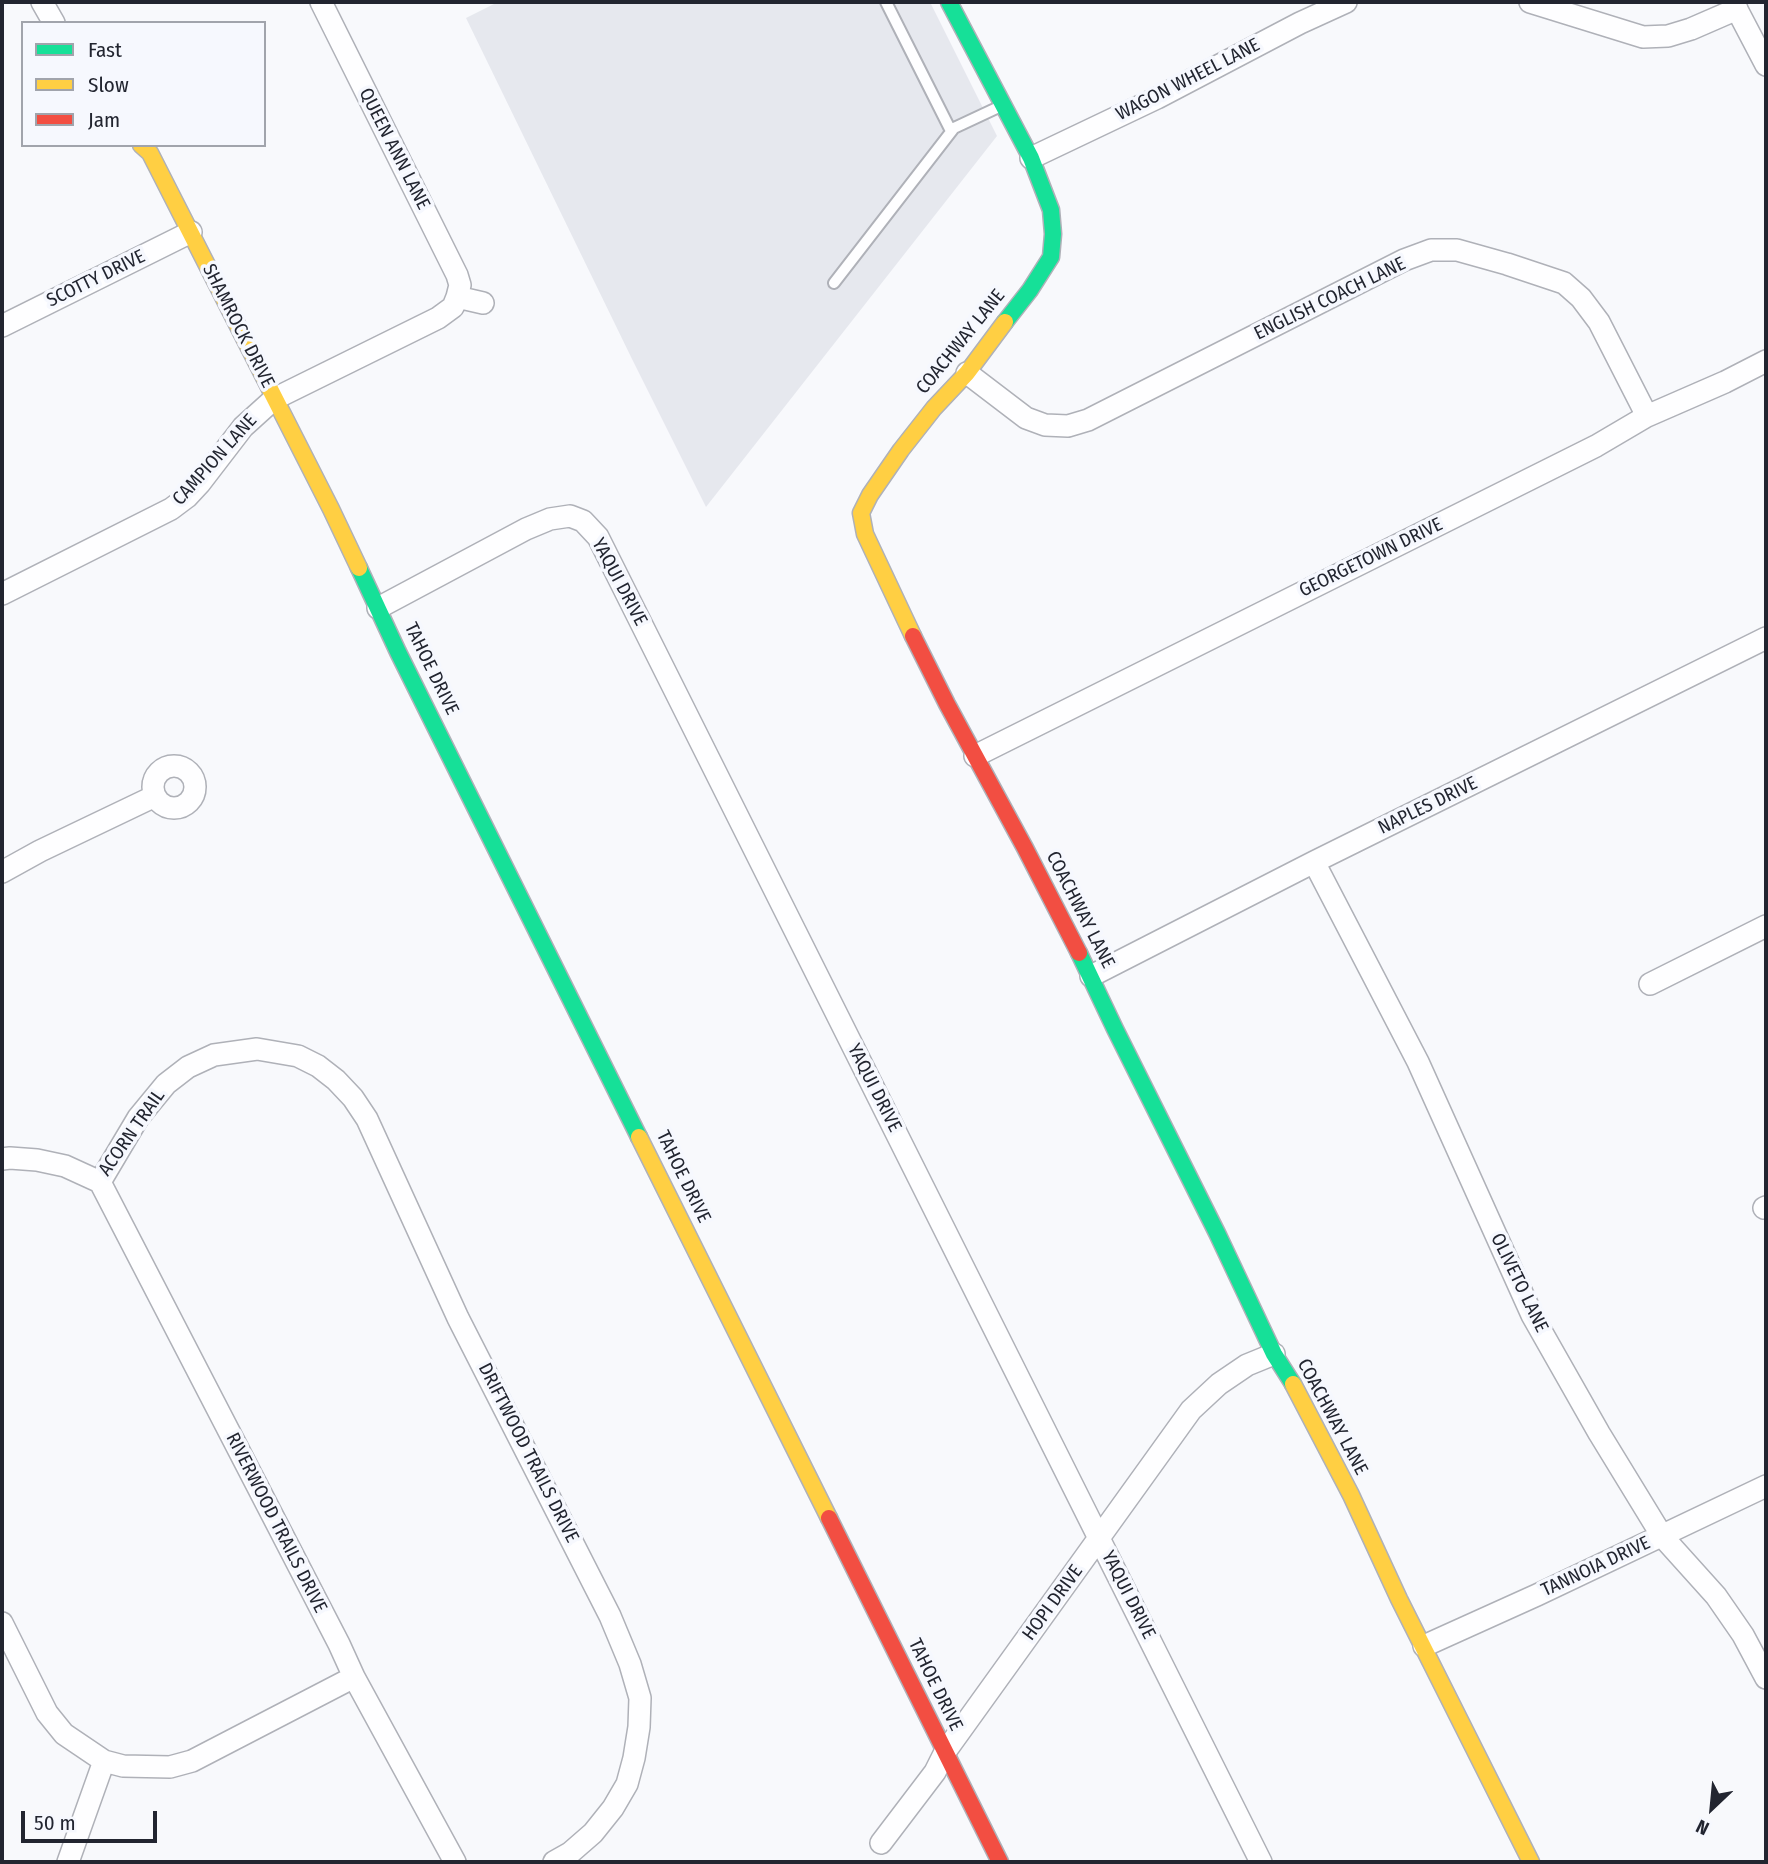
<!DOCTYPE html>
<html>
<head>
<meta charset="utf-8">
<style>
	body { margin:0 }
	#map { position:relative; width:1768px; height:1864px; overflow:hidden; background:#f8f9fc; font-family:"Fira Sans Condensed",sans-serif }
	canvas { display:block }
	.frame { position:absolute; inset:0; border:4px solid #222530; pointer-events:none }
	.legend { position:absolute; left:21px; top:21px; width:245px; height:126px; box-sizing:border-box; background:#f6f8fe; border:2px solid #a1a4ac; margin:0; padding:9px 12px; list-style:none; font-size:21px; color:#222530 }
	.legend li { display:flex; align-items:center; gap:14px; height:35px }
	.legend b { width:35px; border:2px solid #a1a4ac }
	.north { position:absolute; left:1677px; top:1773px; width:70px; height:70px; -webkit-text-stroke:5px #f6f8fe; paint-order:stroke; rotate:206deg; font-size:19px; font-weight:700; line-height:28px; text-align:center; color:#222530 }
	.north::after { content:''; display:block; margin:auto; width:24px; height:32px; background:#222530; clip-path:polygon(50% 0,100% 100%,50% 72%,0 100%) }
	.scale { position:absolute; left:21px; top:1811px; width:136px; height:32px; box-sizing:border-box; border:4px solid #222530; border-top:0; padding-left:9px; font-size:21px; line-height:24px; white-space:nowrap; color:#222530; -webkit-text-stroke:5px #f6f8fe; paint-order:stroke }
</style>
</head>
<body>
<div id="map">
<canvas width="1768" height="1864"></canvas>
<div class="frame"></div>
<ul class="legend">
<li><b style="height:9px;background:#16e098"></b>Fast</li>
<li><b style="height:9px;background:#ffcf43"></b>Slow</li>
<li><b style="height:9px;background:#f24e42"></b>Jam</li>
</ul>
<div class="north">N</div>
<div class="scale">50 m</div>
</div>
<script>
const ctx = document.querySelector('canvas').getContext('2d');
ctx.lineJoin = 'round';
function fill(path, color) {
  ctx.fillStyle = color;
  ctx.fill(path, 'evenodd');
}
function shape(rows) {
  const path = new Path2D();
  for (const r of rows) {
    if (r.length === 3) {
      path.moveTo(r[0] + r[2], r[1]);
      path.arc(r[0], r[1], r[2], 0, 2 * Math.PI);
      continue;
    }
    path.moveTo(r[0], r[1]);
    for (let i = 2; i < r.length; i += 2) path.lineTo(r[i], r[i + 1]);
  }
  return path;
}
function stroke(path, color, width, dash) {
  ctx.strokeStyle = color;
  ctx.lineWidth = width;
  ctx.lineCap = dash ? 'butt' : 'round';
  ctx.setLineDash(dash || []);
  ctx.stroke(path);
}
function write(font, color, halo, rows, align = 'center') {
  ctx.font = font + ' "Fira Sans Condensed",sans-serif';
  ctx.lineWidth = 7;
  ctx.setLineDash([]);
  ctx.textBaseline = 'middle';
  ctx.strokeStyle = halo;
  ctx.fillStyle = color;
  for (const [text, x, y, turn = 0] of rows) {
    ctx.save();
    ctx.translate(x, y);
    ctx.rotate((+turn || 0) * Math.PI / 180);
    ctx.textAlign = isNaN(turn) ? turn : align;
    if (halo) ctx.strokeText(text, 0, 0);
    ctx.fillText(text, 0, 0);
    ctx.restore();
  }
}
fill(shape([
	[498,2,930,2,997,136,706,507,632,359,466,18]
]), '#e6e8ee');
const lane = shape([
	[886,2,951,131],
	[834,283,954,128,1001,106]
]);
const street = shape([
	[42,2,54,23],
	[1530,2,1643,37,1668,36,1691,29,1737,9],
	[1733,2,1766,65],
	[1031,158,1157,98,1300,23,1346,2],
	[457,297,483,303],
	[2,326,191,232],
	[967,373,1026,418,1045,425,1068,426,1088,420,1404,260,1431,250,1457,250,1507,264,1564,283,1581,298,1599,322,1647,416],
	[2,594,171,509,187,497,200,483,243,427,274,399,438,318,453,307,457,297,460,285,457,275,321,2],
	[378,608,526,529,550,519,570,516,583,521,598,537,1261,1862],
	[975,756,1596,446,1647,416,1725,382,1766,361],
	[174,787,21],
	[1314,862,1418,1062,1532,1315,1599,1433,1662,1536,1716,1596,1743,1635,1766,1678],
	[2,872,40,851,155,796],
	[1091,976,1314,862,1766,638],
	[1650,984,1766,926],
	[2,1159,10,1158,37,1160,65,1166,100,1182],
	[100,1182,138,1118,166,1084,188,1067,214,1055,257,1049,298,1056,318,1066,336,1080,353,1098,367,1119,458,1318,610,1616,630,1664,640,1698,639,1727,634,1758,627,1784,613,1808,593,1833,570,1853,554,1862],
	[100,1182,339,1644,354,1677,455,1862],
	[1764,1208,1766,1207],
	[2,1623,47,1713,64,1734,104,1761,123,1766,170,1767,192,1761,354,1677],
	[1424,1646,1537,1595,1766,1486],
	[881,1843,935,1772,945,1752,1191,1410,1219,1384,1247,1365,1274,1354],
	[68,1862,104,1761]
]);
const fast = shape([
	[949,2,1031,158,1051,210,1053,234,1051,257,1030,290,1005,322],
	[359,568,398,652,639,1137],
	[1079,953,1115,1029,1217,1233,1274,1354,1293,1384]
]);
const slow = shape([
	[141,145,150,153,331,509,359,568],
	[913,636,865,534,861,513,870,495,901,450,934,408,967,373,1005,322],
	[639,1137,829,1518],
	[1293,1384,1351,1495,1399,1599,1531,1862]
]);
const jam = shape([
	[913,636,947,704,1025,848,1079,953],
	[829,1518,1000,1862]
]);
stroke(lane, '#afb1b8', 14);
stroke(street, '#afb1b8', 24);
stroke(fast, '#afb1b8', 19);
stroke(slow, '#afb1b8', 19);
stroke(jam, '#afb1b8', 19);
stroke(lane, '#fefeff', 10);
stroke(street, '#fefeff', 21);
stroke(fast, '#16e098', 16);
stroke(slow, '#ffcf43', 16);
stroke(jam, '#f24e42', 16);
write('19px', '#222530', '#f6f8fe', [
	["WAGON WHEEL LANE",1188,80,-27],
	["QUEEN ANN LANE",394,149,63],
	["SCOTTY DRIVE",96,279,-26],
	["ENGLISH COACH LANE",1330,299,-26],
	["SHAMROCK DRIVE",238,326,63],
	["COACHWAY LANE",961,342,-51],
	["CAMPION LANE",215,460,-48],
	["GEORGETOWN DRIVE",1371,558,-26],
	["YAQUI DRIVE",619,582,62],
	["TAHOE DRIVE",431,669,64],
	["NAPLES DRIVE",1428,806,-26],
	["COACHWAY LANE",1080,910,63],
	["YAQUI DRIVE",874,1088,63],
	["ACORN TRAIL",132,1133,-55],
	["TAHOE DRIVE",683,1177,64],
	["OLIVETO LANE",1519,1283,64],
	["COACHWAY LANE",1332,1417,62],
	["DRIFTWOOD TRAILS DRIVE",528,1453,63],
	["RIVERWOOD TRAILS DRIVE",276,1523,63],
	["TANNOIA DRIVE",1596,1567,-25],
	["YAQUI DRIVE",1128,1595,63],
	["HOPI DRIVE",1053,1603,-54],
	["TAHOE DRIVE",935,1685,64]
]);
</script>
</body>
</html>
